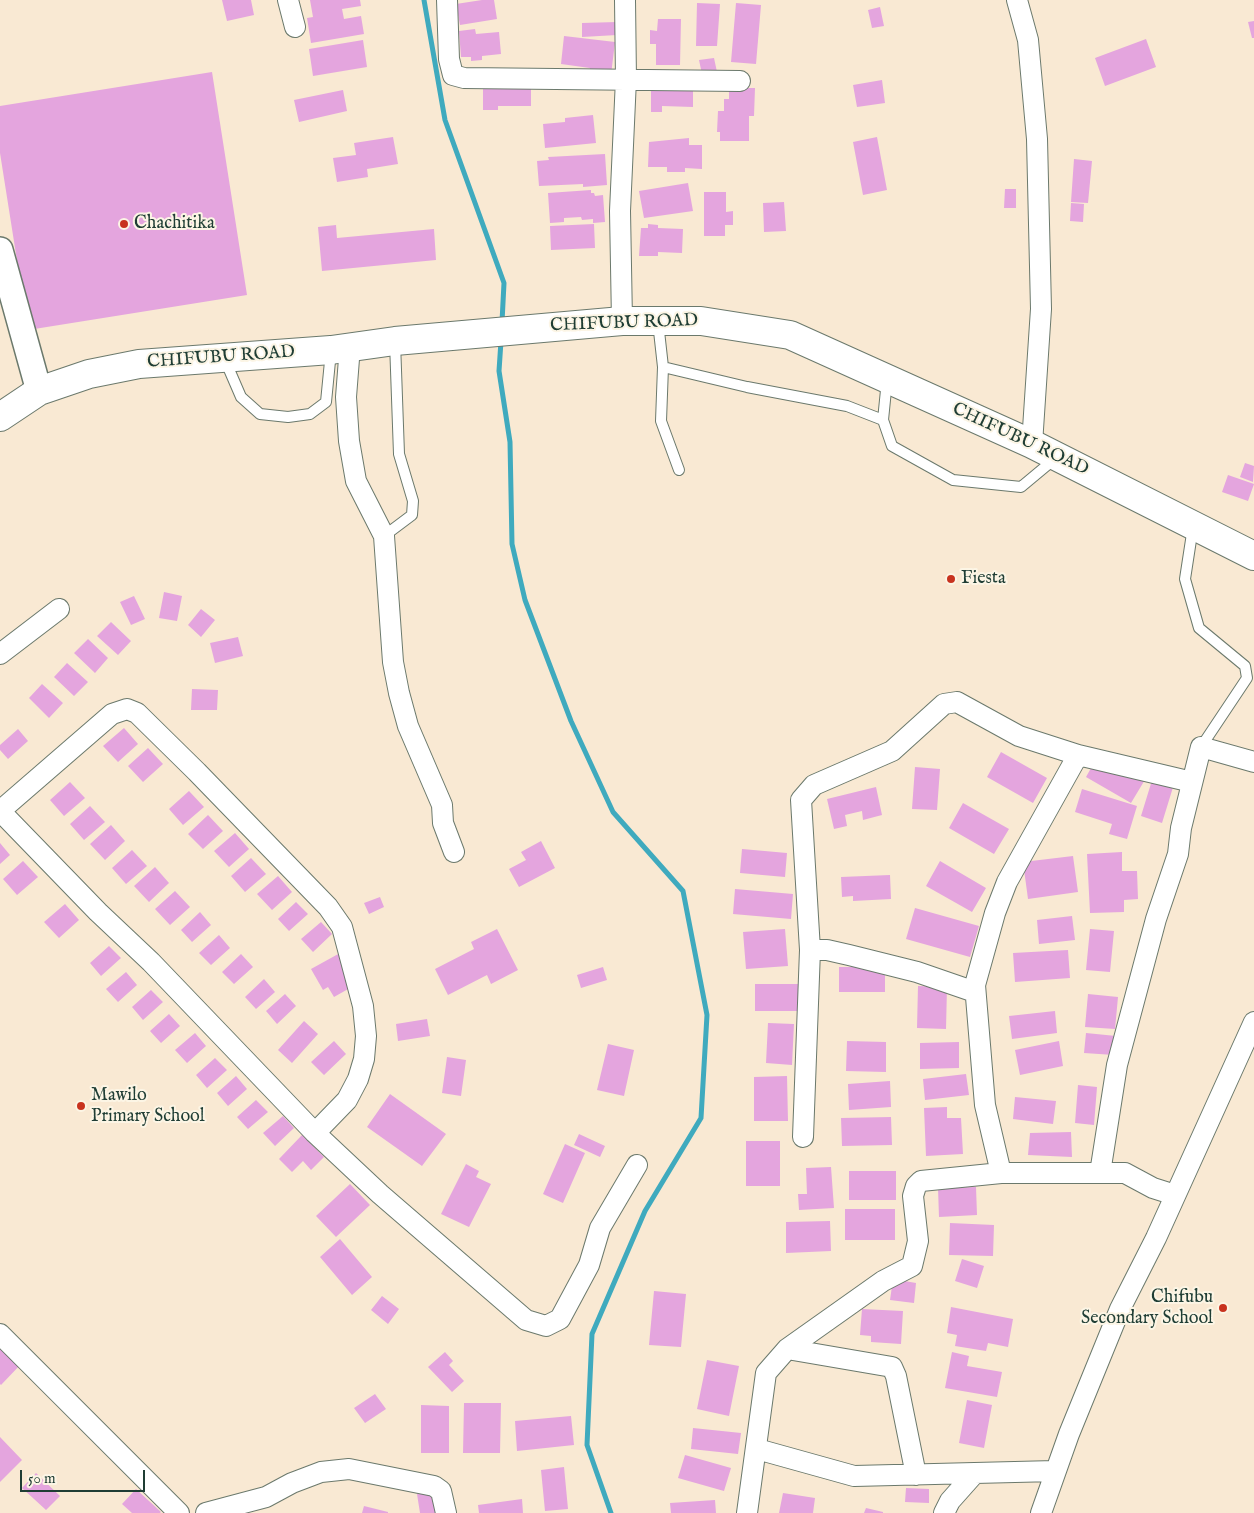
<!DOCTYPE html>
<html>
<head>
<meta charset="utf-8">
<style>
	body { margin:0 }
	#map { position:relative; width:1254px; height:1513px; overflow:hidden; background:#f9e9d3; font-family:"IM FELL English",serif }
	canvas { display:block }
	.scale { position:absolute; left:20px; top:1470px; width:125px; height:22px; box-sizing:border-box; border:2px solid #1f3d34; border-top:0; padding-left:6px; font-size:15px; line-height:18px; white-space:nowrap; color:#1f3d34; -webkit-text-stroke:4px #fcf5e5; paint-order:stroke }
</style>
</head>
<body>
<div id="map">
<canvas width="1254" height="1513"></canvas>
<div class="scale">50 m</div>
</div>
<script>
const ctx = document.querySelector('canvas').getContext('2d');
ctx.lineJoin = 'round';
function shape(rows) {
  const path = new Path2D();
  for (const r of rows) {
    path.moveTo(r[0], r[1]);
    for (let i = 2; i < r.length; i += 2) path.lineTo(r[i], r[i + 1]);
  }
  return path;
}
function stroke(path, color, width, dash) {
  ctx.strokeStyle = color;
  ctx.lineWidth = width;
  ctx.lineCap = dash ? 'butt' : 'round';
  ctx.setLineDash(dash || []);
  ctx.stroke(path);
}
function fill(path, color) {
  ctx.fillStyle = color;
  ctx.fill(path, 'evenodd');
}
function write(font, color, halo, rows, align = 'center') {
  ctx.font = font + ' "IM FELL English",serif';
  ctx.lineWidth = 4;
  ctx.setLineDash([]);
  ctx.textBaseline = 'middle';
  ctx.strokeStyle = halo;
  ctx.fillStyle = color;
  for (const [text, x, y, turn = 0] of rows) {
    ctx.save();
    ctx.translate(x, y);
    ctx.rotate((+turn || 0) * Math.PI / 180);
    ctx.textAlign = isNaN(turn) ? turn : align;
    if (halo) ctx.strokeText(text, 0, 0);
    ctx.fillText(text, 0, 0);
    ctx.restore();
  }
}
stroke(shape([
	[424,0,445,120,504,283,502,322],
	[501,341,499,371,510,442,512,544,525,600,571,721,613,812,683,891,707,1015,701,1118,645,1211,592,1334,587,1445,611,1513]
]), '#3faabe', 5);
fill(shape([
	[222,0,251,0,254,15,227,21],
	[310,0,360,0,361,6,342,9,344,19,361,16,364,34,311,43,307,18,313,17],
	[482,0,494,0,497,19,460,25,456,4],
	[697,3,720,4,717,46,696,46],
	[736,3,761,5,756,64,731,62],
	[880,7,884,26,872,28,868,10],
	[658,19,681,19,680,65,656,65,656,44,650,44,650,30,657,31],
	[1254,21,1254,38,1252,38,1248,22],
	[617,22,617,35,582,37,582,23],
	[475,29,476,34,499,32,501,54,482,56,482,60,471,61,471,57,461,57,459,31],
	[564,36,615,42,611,75,589,73,590,68,561,64],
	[1146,39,1156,67,1105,86,1095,58],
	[363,40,367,67,313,76,309,49],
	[714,58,717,72,702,74,699,60],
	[212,72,247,295,28,330,0,153,0,106],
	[882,80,885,103,857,107,853,85],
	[483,82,531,82,531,106,498,106,498,110,483,110],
	[651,84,693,84,693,107,662,106,662,112,651,112],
	[729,88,755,88,754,116,749,116,749,141,720,141,720,132,717,132,718,111,724,111,724,99,729,99],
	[343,90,347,111,299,122,294,100],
	[593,115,596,143,545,148,543,124,565,122,565,118],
	[393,137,398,164,367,169,368,177,337,182,333,158,356,155,354,143],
	[877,137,887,190,863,195,853,142],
	[689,138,689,145,702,145,702,169,685,168,685,172,667,172,667,167,648,167,649,142],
	[605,154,607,185,583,187,583,184,539,186,537,161,549,160,548,157],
	[1074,159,1092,161,1088,203,1071,202],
	[688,183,693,211,644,218,639,191],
	[1005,189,1016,189,1016,208,1004,208],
	[591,190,591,193,594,193,595,196,603,195,605,222,593,223,593,219,582,220,581,217,564,218,564,222,550,223,548,193],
	[704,192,726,192,726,212,733,211,733,225,725,225,725,236,704,236],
	[784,202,786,231,764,232,763,203],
	[1071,203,1084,204,1083,222,1070,221],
	[594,224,595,248,551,250,550,226],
	[648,224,658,225,658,228,683,229,682,253,658,252,658,256,639,256,641,228,648,228],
	[336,225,337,238,434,229,436,260,322,271,318,227],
	[1245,463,1254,466,1253,482,1240,477],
	[1228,475,1254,484,1248,501,1222,492],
	[164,592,182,596,177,621,159,618],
	[134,596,145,619,131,625,120,602],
	[201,609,215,620,201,637,188,625],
	[111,622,131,641,118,655,97,636],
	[238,637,243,656,215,663,210,643],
	[88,639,108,658,95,673,74,653],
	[67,663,88,682,74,696,54,677],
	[42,684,63,703,49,718,29,698],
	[192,689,218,690,217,710,191,710],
	[124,728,138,744,118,762,103,746],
	[18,729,28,741,8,759,0,750,0,745],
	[148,748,163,764,143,782,128,766],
	[1001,752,1047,778,1033,803,987,777],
	[1100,752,1146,778,1131,803,1086,777],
	[915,767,940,769,937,810,912,809],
	[1153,777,1174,784,1162,823,1141,816],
	[70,782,85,798,64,816,50,800],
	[876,787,882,815,863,820,862,811,845,815,847,826,834,829,827,799],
	[1082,789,1137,806,1127,839,1109,834,1112,824,1075,812],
	[189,791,204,807,183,825,169,809],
	[963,803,1009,829,994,854,949,828],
	[90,806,105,822,84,840,70,824],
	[208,815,223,831,203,849,188,834],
	[111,825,125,841,105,860,90,844],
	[235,833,249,849,229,867,214,851],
	[541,841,555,868,519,887,509,869,526,860,521,852],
	[0,843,10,855,0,864],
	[742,849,787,853,785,877,740,873],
	[132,850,147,866,126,884,112,868],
	[1122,852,1122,871,1137,871,1138,899,1124,900,1124,912,1090,913,1087,854],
	[1073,856,1078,892,1028,899,1023,862],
	[251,858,266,874,245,892,231,876],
	[23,861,38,877,17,895,3,879],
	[940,861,986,888,972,912,926,886],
	[155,867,169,883,149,902,134,886],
	[890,875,891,899,853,901,853,896,842,897,841,877],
	[278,876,292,892,272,910,257,894],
	[735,889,793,894,791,919,733,914],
	[175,891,190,907,170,925,155,909],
	[380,897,384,907,369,914,364,903],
	[296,902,308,914,289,931,278,919],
	[65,904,79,920,59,938,44,922],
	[915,908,979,926,970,957,906,939],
	[200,912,211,925,192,942,181,930],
	[1072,916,1075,940,1039,944,1037,920],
	[321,922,332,934,313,952,301,939],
	[497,929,518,970,491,984,487,975,448,995,435,969,474,949,471,942],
	[785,929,788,966,746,969,743,932],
	[1090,929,1114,931,1110,972,1086,970],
	[219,935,230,948,211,965,199,953],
	[109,946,121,958,101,976,90,963],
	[1068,950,1070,978,1015,982,1013,953],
	[340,953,357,984,334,997,328,987,323,990,311,969],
	[241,954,253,967,234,984,222,972],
	[603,967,607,980,581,988,577,975],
	[839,967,885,967,885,992,839,992],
	[126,972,137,985,118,1002,106,989],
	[264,979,275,992,256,1009,245,997],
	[755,984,800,984,800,1011,755,1011],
	[918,986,947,987,946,1029,917,1028],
	[151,990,163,1002,143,1020,132,1007],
	[285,994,296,1006,277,1024,266,1011],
	[1088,994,1118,997,1115,1029,1085,1027],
	[1055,1011,1057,1033,1012,1039,1009,1016],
	[169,1014,180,1026,161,1043,150,1031],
	[427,1019,430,1036,398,1041,396,1024],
	[304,1021,318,1034,292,1063,278,1050],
	[768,1023,794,1024,792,1065,766,1063],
	[195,1033,206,1046,187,1063,175,1050],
	[1086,1033,1116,1036,1114,1055,1084,1053],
	[334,1041,346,1054,324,1075,311,1062],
	[847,1041,886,1042,886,1072,846,1071],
	[1059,1041,1063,1066,1020,1075,1015,1050],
	[959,1042,959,1068,920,1069,920,1043],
	[608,1044,634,1050,624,1096,597,1090],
	[447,1057,466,1060,461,1096,442,1093],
	[215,1058,227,1070,207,1088,196,1075],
	[966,1074,969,1095,925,1100,923,1079],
	[236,1076,247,1089,228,1106,217,1093],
	[787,1076,788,1121,754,1121,754,1077],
	[890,1081,891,1107,849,1110,848,1084],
	[1078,1085,1097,1087,1094,1125,1075,1123],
	[390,1094,446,1134,422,1166,367,1127],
	[1015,1097,1056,1101,1053,1124,1013,1119],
	[256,1100,268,1112,248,1129,237,1117],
	[947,1107,947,1118,961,1118,963,1154,926,1156,924,1108],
	[283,1116,294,1128,275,1146,263,1133],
	[891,1117,892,1145,842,1146,841,1118],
	[1071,1132,1072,1157,1028,1155,1030,1133],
	[579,1134,605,1146,600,1157,574,1145],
	[302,1135,324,1157,311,1170,303,1161,292,1172,279,1159],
	[746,1141,780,1141,780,1186,746,1186],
	[565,1144,585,1153,563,1203,543,1194],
	[466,1164,479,1171,476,1177,491,1184,469,1227,441,1214],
	[831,1167,834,1208,799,1210,798,1194,807,1194,806,1168],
	[849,1171,896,1171,896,1200,849,1200],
	[350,1184,370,1205,336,1237,316,1216],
	[976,1187,977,1215,939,1217,938,1188],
	[845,1209,895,1209,895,1240,845,1240],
	[830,1221,831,1251,786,1253,786,1222],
	[950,1223,994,1225,993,1256,949,1255],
	[340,1239,372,1277,352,1295,320,1257],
	[962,1259,984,1266,977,1288,955,1281],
	[893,1279,916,1283,914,1303,890,1300],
	[654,1291,686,1294,681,1347,649,1345],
	[382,1296,399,1309,388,1324,371,1310],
	[951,1307,1013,1319,1008,1347,988,1343,986,1351,955,1346,957,1335,947,1333],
	[862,1309,903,1311,901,1344,871,1342,871,1336,860,1335],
	[0,1343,22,1363,1,1385,0,1384],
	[445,1352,453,1361,449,1365,464,1381,452,1392,428,1367],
	[952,1352,969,1356,967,1366,1002,1372,997,1397,945,1388],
	[707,1360,739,1366,729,1416,697,1409],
	[375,1394,386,1409,365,1423,354,1408],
	[967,1400,992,1405,984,1448,959,1443],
	[464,1403,501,1403,500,1453,463,1453],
	[421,1405,449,1406,449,1453,421,1453],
	[571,1416,574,1445,517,1451,515,1421],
	[693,1428,741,1433,738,1454,691,1449],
	[0,1437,22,1460,0,1482],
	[685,1455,731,1468,724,1491,678,1478],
	[564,1467,568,1509,545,1511,541,1470],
	[36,1473,60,1496,46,1510,22,1488],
	[906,1488,929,1489,929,1503,905,1502],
	[136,1489,161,1512,160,1513,132,1513,122,1504],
	[438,1490,442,1513,420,1513,417,1494],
	[783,1493,815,1498,813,1513,779,1513],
	[522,1499,523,1513,479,1513,478,1505],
	[715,1500,716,1513,671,1513,670,1503],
	[364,1506,388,1512,388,1513,362,1513],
	[866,1508,883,1512,883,1513,864,1513]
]), '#e4a5de');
const service = shape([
	[658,322,663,367,661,421,679,470],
	[225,360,241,397,260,414,288,417,310,414,326,402,331,351],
	[663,367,747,387,847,406,883,420],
	[887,380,883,420,892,446,953,480,1021,487,1057,457],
	[1193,527,1185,579,1199,628,1245,666,1247,678,1201,747],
	[384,536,412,515,413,501,399,454,395,342]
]);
const minor = shape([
	[288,0,295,27],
	[447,0,449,59,453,75,464,78,740,81],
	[1017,0,1028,40,1037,139,1041,309,1032,444],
	[622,321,620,211,626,79,625,0],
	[350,346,346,397,349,441,356,481,384,536,393,662,399,693,408,726,442,805,443,823,454,852],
	[0,654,59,609],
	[0,811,98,912,151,962,315,1133,380,1194,526,1320,546,1326,560,1319,589,1265,600,1228,637,1165],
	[0,811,112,714,127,709,137,713,197,772,328,907,342,927,363,1006,366,1036,364,1059,358,1079,347,1100,315,1133],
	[810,950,801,800,814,785,892,751,944,704,957,702,1019,736,1078,755,1192,782],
	[803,1137,810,950,827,950,849,955,917,972,975,992],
	[1001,1173,985,1105,975,985,995,913,1007,882,1078,755],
	[1100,1173,1117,1065,1156,919,1178,854,1181,828,1201,747,1254,762],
	[0,1334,179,1513],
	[787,1349,892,1367,896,1376,916,1475],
	[757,1449,854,1476,1055,1471],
	[206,1513,266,1497,292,1483,321,1472,349,1469,434,1486,441,1491,446,1513],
	[747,1513,766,1373,787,1349,883,1281,912,1266,918,1241,913,1196,916,1186,921,1181,1001,1173,1125,1173,1153,1188,1175,1195],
	[944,1513,950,1501,974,1474],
	[1041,1513,1069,1434,1120,1309,1156,1238,1254,1022]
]);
const tertiary = shape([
	[0,250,39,391]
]);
const secondary = shape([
	[0,417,39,391,89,374,139,364,331,350,395,341,622,321,701,321,790,335,1032,444,1254,556]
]);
stroke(service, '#6b796c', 12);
stroke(minor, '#6b796c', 22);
stroke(tertiary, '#6b796c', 28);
stroke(secondary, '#6b796c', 30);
stroke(service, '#fff', 10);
stroke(minor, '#fff', 20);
stroke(tertiary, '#fff', 25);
stroke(secondary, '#fff', 28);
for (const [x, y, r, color] of [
	[124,224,5,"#c8321e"],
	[951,579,5,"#c8321e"],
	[81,1106,5,"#c8321e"],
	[1223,1308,5,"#c8321e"]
]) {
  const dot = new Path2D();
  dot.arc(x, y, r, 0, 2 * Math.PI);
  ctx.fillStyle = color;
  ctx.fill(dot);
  stroke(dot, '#fcf5e5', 2);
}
write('18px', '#1f3d34', '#fcf5e5', [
	["Chachitika",134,224],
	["Fiesta",961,579],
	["Mawilo",91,1096],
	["Primary School",91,1117],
	["Chifubu",1213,1298,"right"],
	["Secondary School",1213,1319,"right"]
], 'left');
write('18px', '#1f3d34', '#fcf5e5', [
	["CHIFUBU ROAD",624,324,-2],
	["CHIFUBU ROAD",221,358,-4],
	["CHIFUBU ROAD",1020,440,25]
]);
</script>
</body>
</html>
